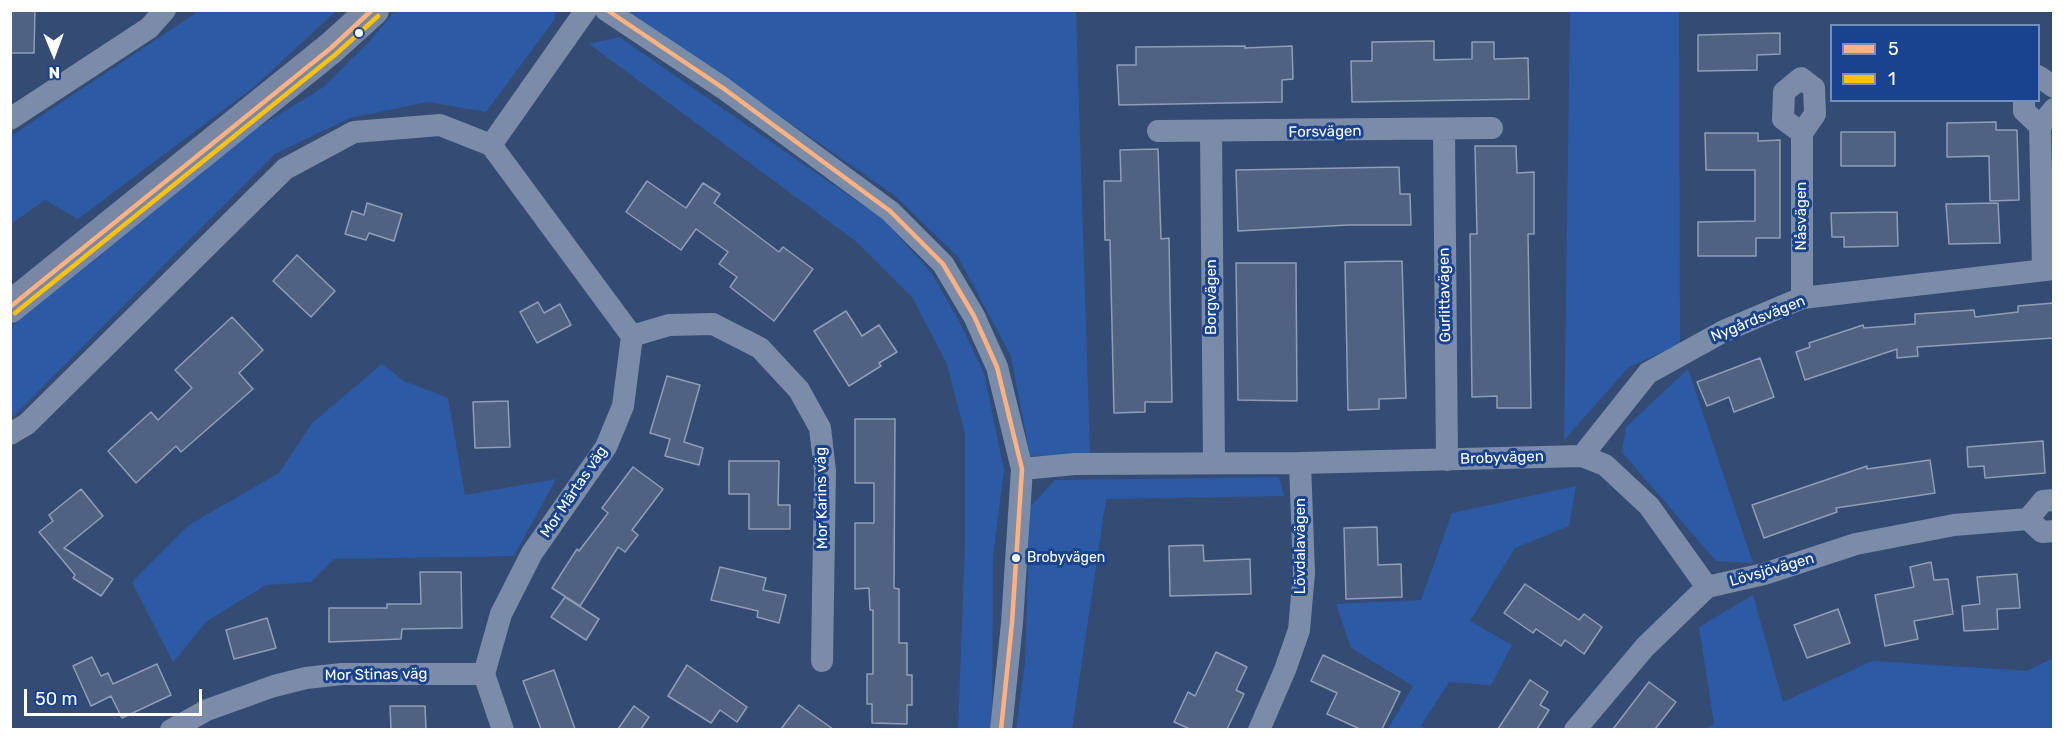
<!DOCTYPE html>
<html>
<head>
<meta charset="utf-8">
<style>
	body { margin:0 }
	#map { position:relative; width:2064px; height:740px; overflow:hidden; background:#344b74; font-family:Rubik,sans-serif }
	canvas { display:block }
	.frame { position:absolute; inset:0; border:12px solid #fff; pointer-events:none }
	.legend { position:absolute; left:1830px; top:24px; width:210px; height:78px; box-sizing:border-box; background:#19438f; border:2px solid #758ebc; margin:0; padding:8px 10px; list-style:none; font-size:18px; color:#fff }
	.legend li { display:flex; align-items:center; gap:12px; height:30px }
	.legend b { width:30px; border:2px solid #758ebc }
	.north { position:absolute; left:24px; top:24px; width:60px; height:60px; -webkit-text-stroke:4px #19438f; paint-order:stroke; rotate:179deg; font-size:16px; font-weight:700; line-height:24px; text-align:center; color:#fff }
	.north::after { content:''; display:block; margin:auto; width:21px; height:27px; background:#fff; clip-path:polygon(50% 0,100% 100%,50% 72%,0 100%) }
	.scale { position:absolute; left:24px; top:689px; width:178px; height:27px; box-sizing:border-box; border:3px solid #fff; border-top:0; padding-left:8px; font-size:18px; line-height:21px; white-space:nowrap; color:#fff; -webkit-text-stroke:4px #19438f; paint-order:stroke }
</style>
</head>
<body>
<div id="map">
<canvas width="2064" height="740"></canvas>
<div class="frame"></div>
<ul class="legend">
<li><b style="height:8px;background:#ffb280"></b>5</li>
<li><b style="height:8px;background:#fdc300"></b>1</li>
</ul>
<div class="north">N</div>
<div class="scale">50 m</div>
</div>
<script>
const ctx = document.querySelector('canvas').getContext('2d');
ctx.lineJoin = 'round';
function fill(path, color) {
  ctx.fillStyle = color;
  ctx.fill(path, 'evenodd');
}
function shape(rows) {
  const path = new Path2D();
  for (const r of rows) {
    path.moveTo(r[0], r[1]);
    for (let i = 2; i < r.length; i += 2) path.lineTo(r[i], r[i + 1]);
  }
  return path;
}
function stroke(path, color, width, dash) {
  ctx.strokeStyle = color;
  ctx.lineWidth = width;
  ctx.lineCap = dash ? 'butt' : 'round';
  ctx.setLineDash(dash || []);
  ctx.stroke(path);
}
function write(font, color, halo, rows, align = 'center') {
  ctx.font = font + ' Rubik,sans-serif';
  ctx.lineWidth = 6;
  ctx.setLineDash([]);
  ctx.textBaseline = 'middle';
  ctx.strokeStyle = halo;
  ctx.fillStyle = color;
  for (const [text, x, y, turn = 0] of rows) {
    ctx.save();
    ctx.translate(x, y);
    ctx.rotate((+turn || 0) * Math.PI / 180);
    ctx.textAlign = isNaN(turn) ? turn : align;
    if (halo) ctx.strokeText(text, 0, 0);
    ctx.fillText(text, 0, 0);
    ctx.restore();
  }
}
fill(shape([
	[199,11,336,11,254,87,78,219,45,200,11,224,11,136],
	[395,11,555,11,555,19,486,112,428,102,350,118,275,154,11,419,11,327,252,131,322,88,370,41],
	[628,11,1076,11,1090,454,1030,456,1011,356,958,257,894,195],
	[1570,11,1679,11,1680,344,1629,367,1564,440],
	[619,37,883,219,931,272,959,321,984,373,1004,470,993,556,992,729,958,729,965,544,965,434,947,364,912,297,858,243,589,44],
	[382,364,404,381,448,398,465,495,556,479,514,556,334,559,311,582,266,585,207,621,173,662,132,582,189,525,279,473,312,423],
	[1688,369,1753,563,1716,561,1622,452,1626,427],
	[1279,477,1284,496,1106,499,1072,729,1016,730,1025,663,1030,507,1055,480],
	[1576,486,1569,526,1515,548,1470,621,1512,645,1491,685,1449,682,1421,726,1429,729,1388,729,1413,686,1351,648,1336,604,1421,600,1452,513],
	[1753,595,1783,702,1872,661,2027,671,2053,658,2053,729,1705,729,1714,724,1699,627]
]), '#2d5aa5');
const building = shape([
	[10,10,35,10,34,53,10,53,10,10],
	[1780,33,1780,54,1757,55,1757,70,1698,71,1698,35,1780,33],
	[1434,41,1434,60,1472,59,1472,42,1494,42,1494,59,1528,58,1529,99,1352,102,1351,61,1372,61,1372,42,1434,41],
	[1245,46,1245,48,1292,46,1293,79,1282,80,1282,102,1119,105,1117,65,1136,65,1136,47,1245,46],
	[1996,122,1996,130,2017,130,2019,200,1990,201,1989,156,1947,157,1947,123,1996,122],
	[1841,132,1895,132,1895,166,1841,166,1841,132],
	[1705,133,1758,133,1758,141,1780,140,1780,238,1756,238,1756,256,1698,256,1698,222,1755,221,1755,170,1706,170,1705,133],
	[1475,146,1516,146,1517,173,1534,172,1534,234,1528,234,1531,408,1497,408,1497,396,1472,397,1470,234,1477,234,1475,146],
	[1158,149,1161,239,1169,238,1172,402,1145,402,1145,412,1114,413,1110,240,1105,240,1104,181,1121,181,1120,150,1158,149],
	[1399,167,1400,194,1410,194,1411,225,1348,225,1238,231,1236,170,1399,167],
	[647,181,686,208,703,183,720,194,714,203,779,252,783,247,813,269,774,321,730,287,737,277,719,264,728,252,696,229,681,250,626,212,647,181],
	[367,203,402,214,394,241,369,233,366,240,345,234,352,211,364,215,367,203],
	[1998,203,2000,243,1949,244,1946,204,1998,203],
	[1897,212,1898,246,1844,247,1844,237,1832,237,1831,213,1897,212],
	[297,255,335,291,311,317,273,281,297,255],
	[1402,261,1406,398,1379,399,1379,409,1348,410,1345,262,1402,261],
	[1236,263,1296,263,1297,401,1238,400,1236,263],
	[538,302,544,313,560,304,571,325,537,343,520,312,538,302],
	[2054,303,2054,338,1917,347,1918,356,1897,358,1897,349,1805,380,1796,352,1810,347,1809,343,1863,325,1864,328,1915,324,1915,314,1974,310,1975,317,2018,312,2018,306,2054,303],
	[846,311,862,336,879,325,897,352,879,363,881,366,849,386,814,331,846,311],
	[232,317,263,350,239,373,253,389,181,452,176,446,136,483,108,451,151,412,158,420,192,388,175,370,232,317],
	[1760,358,1774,397,1734,412,1729,397,1707,406,1697,382,1760,358],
	[667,376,700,385,684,442,703,448,699,465,665,456,670,439,650,433,667,376],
	[508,401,510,447,475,448,473,402,508,401],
	[855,419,895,419,894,588,899,589,899,643,907,643,907,675,912,675,912,705,907,705,907,724,872,723,872,704,867,704,867,674,873,674,873,610,870,610,869,588,855,589,855,523,874,523,874,483,855,483,855,419],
	[2043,441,2045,473,1985,478,1984,466,1968,467,1967,447,2043,441],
	[1930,460,1935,493,1836,508,1837,512,1764,538,1752,505,1867,466,1867,469,1930,460],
	[729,461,779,461,778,505,790,505,790,529,749,529,749,494,729,494,729,461],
	[633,467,663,489,632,530,638,535,625,552,618,547,580,606,552,588,577,549,579,551,608,513,602,508,633,467],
	[81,489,103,516,64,548,113,579,101,596,73,578,75,575,39,532,53,521,49,515,81,489],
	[1377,527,1378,565,1401,564,1402,597,1346,599,1344,528,1377,527],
	[1203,545,1204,561,1250,559,1251,594,1170,596,1169,546,1203,545],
	[1931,562,1934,580,1948,579,1953,614,1914,621,1918,639,1885,646,1875,595,1914,587,1910,567,1931,562],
	[720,567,766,578,763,590,786,595,779,623,757,617,758,611,711,600,720,567],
	[420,572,461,572,462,628,402,629,401,639,329,642,329,608,387,608,387,604,421,604,420,572],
	[2017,574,2020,608,1997,609,1998,629,1964,631,1962,606,1980,604,1977,577,2017,574],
	[1525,584,1579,620,1584,614,1602,627,1584,654,1565,640,1561,646,1536,629,1533,633,1504,613,1525,584],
	[565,597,599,619,586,640,551,617,565,597],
	[1838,609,1850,643,1807,658,1794,625,1838,609],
	[267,618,276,648,234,659,226,630,267,618],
	[1216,652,1247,667,1236,690,1244,694,1227,729,1190,729,1174,722,1188,692,1195,696,1216,652],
	[1323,655,1400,692,1382,729,1360,729,1327,714,1337,693,1311,681,1323,655],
	[92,657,101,676,108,673,113,684,157,664,171,695,122,718,111,696,91,706,73,666,92,657],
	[687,665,747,707,737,722,720,710,711,723,668,696,687,665],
	[554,670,575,729,541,729,523,681,554,670],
	[1530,680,1548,692,1540,705,1549,710,1537,729,1498,729,1530,680],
	[1649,682,1676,702,1655,729,1613,729,1649,682],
	[799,705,833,729,781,729,799,705],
	[390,706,425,706,426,729,391,729,390,706],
	[634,706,649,717,641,729,618,729,634,706]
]);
fill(building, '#4f6282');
stroke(building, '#909eb5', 1.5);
stroke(shape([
	[606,10,723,88,890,211,943,264,974,316,997,367,1022,469,1012,623,1001,730],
	[2038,76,2054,87],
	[2024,100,2024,111,2040,126],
	[10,119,149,28,165,10],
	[1444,130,1447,460],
	[1158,131,1492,128],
	[1211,133,1214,462],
	[1802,133,1815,114,1814,88,1801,78,1784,92,1783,119,1802,133,1802,298],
	[491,145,586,10],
	[2043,269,2040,126,2054,109],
	[632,336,669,325,713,324,760,348,799,390,820,428,825,471,822,661],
	[10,434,27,424,285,169,354,132,440,125,491,145,632,336,623,406,606,447,532,553,501,614,484,674,503,730],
	[1582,456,1648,373,1724,331,1802,298,2054,269],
	[1022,469,1075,464,1300,463,1582,456,1605,465,1649,506,1707,587],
	[2028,519,2042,532,2054,531],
	[171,730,207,710,274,686,306,678,342,674,484,674],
	[1259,730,1285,670,1299,630,1304,573,1300,463],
	[1575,730,1645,647,1707,587,1764,574,1856,544,1954,525,2028,519,2043,501,2054,500]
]), '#7b8ca8', 22);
stroke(shape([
	[10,307,331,48,373,10]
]), '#7887a4', 32);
stroke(shape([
	[607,10,723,88,890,211,943,264,974,316,997,367,1022,469,1012,623,1001,730],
	[10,307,331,48,372,10]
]), '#ffb280', 4.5);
stroke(shape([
	[15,313,336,54,378,16]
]), '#fdc300', 4.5);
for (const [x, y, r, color] of [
	[359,33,5,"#fff"],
	[1016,558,5,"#fff"]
]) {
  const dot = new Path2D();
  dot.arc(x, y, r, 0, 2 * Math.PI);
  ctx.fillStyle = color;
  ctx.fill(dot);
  stroke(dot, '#19438f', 2);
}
write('14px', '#fff', '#19438f', [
	["Brobyvägen",1027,558]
], 'left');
write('15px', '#fff', '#19438f', [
	["Forsvägen",1325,132,-1],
	["Nåsvägen",1802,216,-90],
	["Gurlittavägen",1445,295,-91],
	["Borgvägen",1212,297,-90],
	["Nygårdsvägen",1758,319,-22],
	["Brobyvägen",1502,458,-2],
	["Mor Märtas väg",574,492,-56],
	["Mor Karins väg",822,498,-91],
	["Lövdalavägen",1301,546,-90],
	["Lövsjövägen",1772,570,-16],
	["Mor Stinas väg",376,675,-1]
]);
</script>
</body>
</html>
